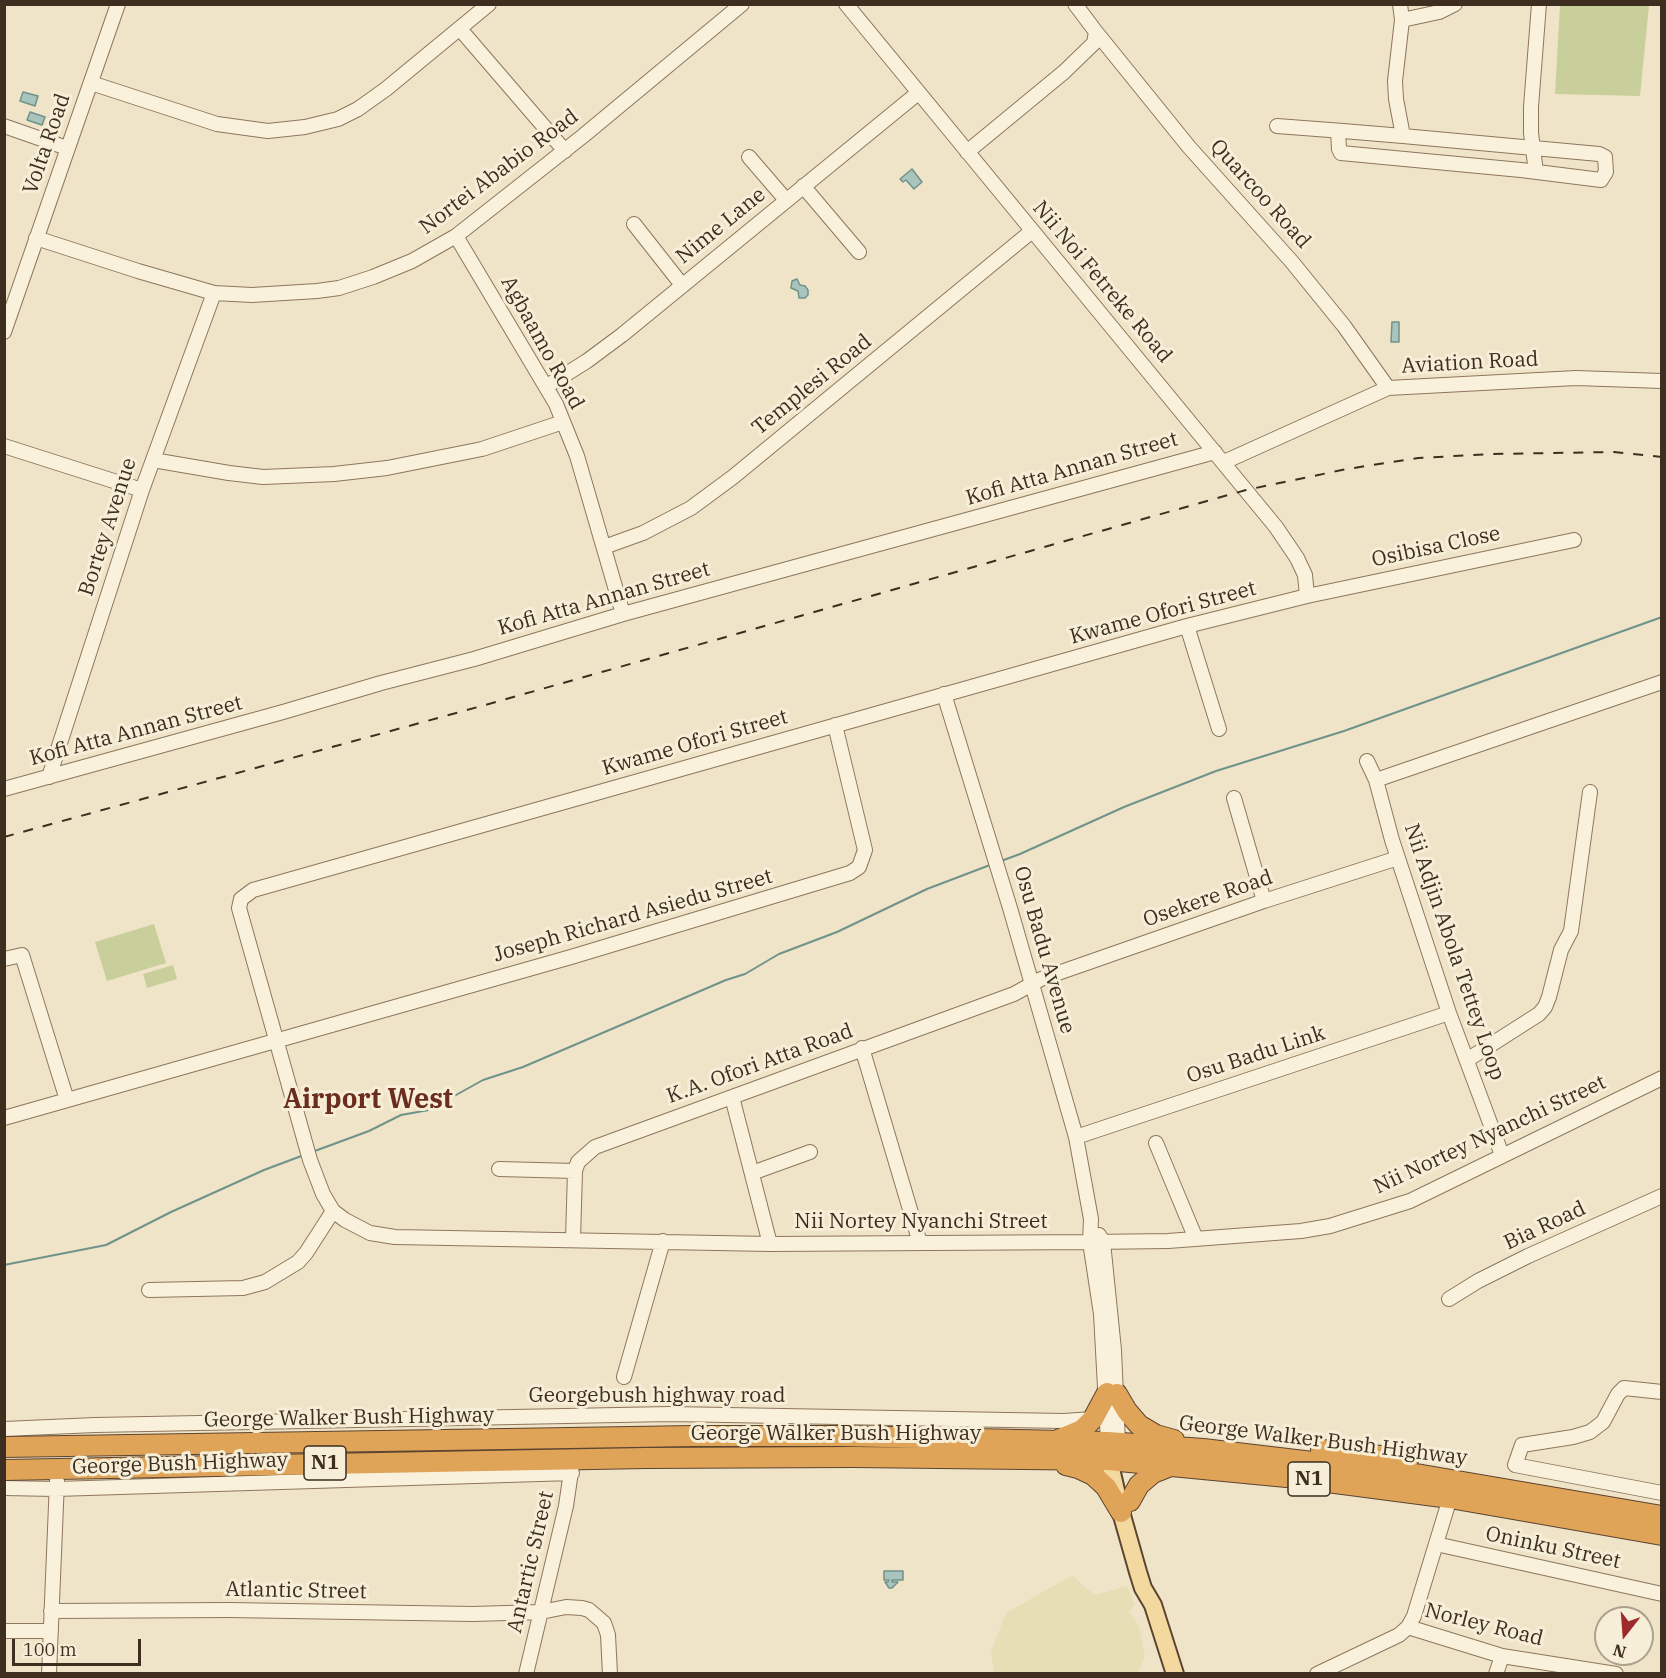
<!DOCTYPE html>
<html>
<head>
<meta charset="utf-8">
<style>
	body { margin:0 }
	#map { position:relative; width:1666px; height:1678px; overflow:hidden; background:#f0e4c8; font-family:"IBM Plex Serif",serif }
	canvas { display:block }
	.frame { position:absolute; inset:0; border:6px solid #3d2e20; pointer-events:none }
	.north { position:absolute; left:1594px; top:1606px; width:60px; height:60px; box-sizing:border-box; background:#f7eed8; border:2px solid #ada18e; border-radius:50%; rotate:197deg; font-size:16px; font-weight:700; line-height:24px; text-align:center; color:#3d2e20 }
	.north::after { content:''; display:block; margin:auto; width:21px; height:27px; background:#9e2a2b; clip-path:polygon(50% 0,100% 100%,50% 72%,0 100%) }
	.scale { position:absolute; left:12px; top:1639px; width:129px; height:27px; box-sizing:border-box; border:3px solid #3d2e20; border-top:0; padding-left:8px; font-size:18px; line-height:21px; white-space:nowrap; color:#3d2e20; -webkit-text-stroke:4px #f7eed8; paint-order:stroke }
</style>
</head>
<body>
<div id="map">
<canvas width="1666" height="1678"></canvas>
<div class="frame"></div>
<div class="north">N</div>
<div class="scale">100 m</div>
</div>
<script>
const ctx = document.querySelector('canvas').getContext('2d');
ctx.lineJoin = 'round';
function fill(path, color) {
  ctx.fillStyle = color;
  ctx.fill(path, 'evenodd');
}
function shape(rows) {
  const path = new Path2D();
  for (const r of rows) {
    path.moveTo(r[0], r[1]);
    for (let i = 2; i < r.length; i += 2) path.lineTo(r[i], r[i + 1]);
  }
  return path;
}
function stroke(path, color, width, dash) {
  ctx.strokeStyle = color;
  ctx.lineWidth = width;
  ctx.lineCap = dash ? 'butt' : 'round';
  ctx.setLineDash(dash || []);
  ctx.stroke(path);
}
function write(font, color, halo, rows, align = 'center') {
  ctx.font = font + ' "IBM Plex Serif",serif';
  ctx.lineWidth = 6;
  ctx.setLineDash([]);
  ctx.textBaseline = 'middle';
  ctx.strokeStyle = halo;
  ctx.fillStyle = color;
  for (const [text, x, y, turn = 0] of rows) {
    ctx.save();
    ctx.translate(x, y);
    ctx.rotate((+turn || 0) * Math.PI / 180);
    ctx.textAlign = isNaN(turn) ? turn : align;
    if (halo) ctx.strokeText(text, 0, 0);
    ctx.fillText(text, 0, 0);
    ctx.restore();
  }
}
fill(shape([
	[1073,1575,1083,1586,1096,1595,1127,1586,1135,1605,1129,1611,1139,1626,1145,1656,1138,1673,994,1673,991,1652,1006,1613]
]), '#e6deb5');
fill(shape([
	[1560,5,1649,5,1640,96,1555,94],
	[154,924,166,963,107,981,95,942],
	[173,965,177,979,147,988,143,974]
]), '#c9cf9b');
const water = shape([
	[23,92,38,96,35,106,20,101,23,92],
	[30,112,45,117,42,125,27,120,30,112],
	[912,169,922,182,914,189,906,180,903,182,900,179,912,169],
	[797,279,800,285,805,286,808,290,808,295,805,298,799,298,798,291,791,288,792,281,797,279],
	[1392,322,1399,322,1399,342,1391,342,1392,322],
	[884,1571,903,1571,903,1580,892,1580,892,1582,898,1582,892,1588,889,1588,885,1582,888,1582,889,1580,884,1580,884,1571]
]);
fill(water, '#a9c4bc');
stroke(water, '#6f938a', 1.5);
stroke(shape([
	[1001,861,1020,854,1124,807,1216,771,1344,731,1662,617],
	[312,1152,369,1131,401,1115,429,1110,483,1080,523,1067,726,980,745,974,779,954,837,932,927,889,990,865],
	[4,1265,106,1245,171,1212,264,1170,304,1155]
]), '#6f938a', 2);
const minor = shape([
	[846,4,1276,527,1297,558,1305,575,1307,596],
	[1400,4,1402,20,1395,81,1396,99,1403,136],
	[1402,20,1439,12,1455,4],
	[460,29,565,151],
	[1096,32,1189,147,1292,262,1344,326,1388,388],
	[91,83,217,124,268,131,305,127,338,119,358,109,386,89,489,4],
	[4,126,67,148],
	[1277,126,1343,131,1403,136,1599,154,1605,157,1606,172,1601,180,1521,170,1341,153,1339,149,1338,131],
	[967,152,1064,72,1094,43,1096,32,1075,4],
	[749,157,786,200],
	[1536,172,1531,133,1531,107,1539,4],
	[803,186,859,252],
	[634,224,682,285],
	[456,236,556,404,577,456,623,614],
	[36,238,138,271,214,293,252,295,317,291,339,288,373,277,412,261,456,236,583,136,742,4],
	[4,332,118,4],
	[547,386,587,361,622,335,918,93],
	[4,446,142,490],
	[153,460,229,473,263,477,334,474,387,468,482,449,563,422],
	[1224,462,1388,388,1576,378,1662,381],
	[1574,540,1307,596,1187,626,253,890,241,899,239,908,310,1160,323,1194,333,1211,345,1220,370,1233,395,1237,770,1244,1090,1242,1168,1241,1301,1231,1330,1226,1410,1201,1662,1078],
	[604,547,643,533,691,508,733,477,1032,231],
	[1187,626,1219,729],
	[944,694,1010,908,1076,1137,1091,1219,1090,1242,1101,1314,1108,1442],
	[1367,761,1376,780,1392,840,1449,1013,1502,1155],
	[49,777,142,490,214,293],
	[1376,780,1662,682],
	[4,789,283,712,381,683,474,659,623,614,1215,452],
	[1234,798,1264,901],
	[4,959,22,955,67,1100],
	[862,1048,920,1243],
	[1467,1060,1539,1014,1545,1007,1549,997,1561,950,1571,931,1590,792],
	[732,1097,770,1244],
	[4,1118,571,957,850,873,859,867,865,850,835,725],
	[1076,1137,1449,1013],
	[1156,1143,1196,1239],
	[499,1169,575,1171],
	[752,1173,810,1152],
	[1099,1235,1103,1242,1114,1350,1118,1443],
	[573,1239,575,1171,578,1162,595,1147,1014,994,1041,979,1264,901,1398,858],
	[149,1290,243,1288,265,1282,298,1262,306,1253,333,1211],
	[1449,1299,1478,1281,1528,1256,1662,1196],
	[624,1377,663,1241],
	[1662,1392,1624,1388,1618,1394,1603,1422,1590,1432,1573,1437,1522,1445,1515,1465,1662,1493],
	[4,1429,95,1425,670,1414,1064,1421,1093,1419],
	[4,1488,56,1489,572,1473],
	[1436,1544,1662,1594],
	[51,1611,229,1610,473,1614,541,1612,566,1607,582,1608,589,1610,604,1623,608,1635,610,1674],
	[1408,1627,1502,1656,1616,1674],
	[4,1631,51,1631],
	[49,1674,57,1481],
	[526,1674,566,1506,572,1465],
	[1317,1674,1399,1635,1408,1627,1414,1616,1450,1498],
	[1496,1674,1502,1656]
]);
const major = shape([
	[1109,1449,1109,1460,1121,1512,1138,1572,1143,1588,1153,1605,1175,1674]
]);
const highway = shape([
	[1117,1394,1127,1411,1139,1425,1156,1435,1174,1440],
	[1060,1439,1082,1430,1093,1419,1107,1393],
	[4,1447,694,1436,842,1436,1108,1442,1203,1449,1422,1475,1662,1516],
	[1321,1450,1366,1454,1408,1460],
	[1066,1465,1078,1468,1093,1475,1106,1487,1121,1512],
	[4,1470,646,1458,853,1457,1109,1460,1297,1478,1450,1498,1662,1535],
	[1130,1501,1139,1485,1153,1473,1168,1467]
]);
stroke(minor, '#8d765c', 16);
stroke(major, '#5b4430', 20);
stroke(highway, '#5b4430', 22);
stroke(minor, '#faf1dc', 14);
stroke(major, '#f3d9a0', 16);
stroke(highway, '#e0a458', 20);
stroke(shape([
	[4,837,478,707,1246,490,1347,469,1418,458,1493,454,1614,452,1662,457]
]), '#3d2e20', 2, [10, 10]);
for (const [x, y, w] of [
	[325,1463,42],
	[1309,1479,42]
]) {
  const box = new Path2D();
  box.roundRect(x - w / 2, y - 17, w, 34, 4.5);
  ctx.fillStyle = '#f7eed8';
  ctx.fill(box);
  stroke(box, '#3d2e20', 1.5);
}
write('bold 20px', '#3d2e20', null, [
	["N1",325,1463],
	["N1",1309,1479]
]);
write('21px', '#3d2e20', '#f7eed8', [
	["Volta Road",47,144,-71],
	["Nortei Ababio Road",499,172,-37],
	["Quarcoo Road",1260,194,48],
	["Nime Lane",721,226,-39],
	["Nii Noi Fetreke Road",1102,282,50],
	["Agbaamo Road",542,343,61],
	["Aviation Road",1470,363,-3],
	["Templesi Road",812,385,-39],
	["Kofi Atta Annan Street",1072,469,-16],
	["Bortey Avenue",108,527,-72],
	["Osibisa Close",1436,547,-12],
	["Kofi Atta Annan Street",604,599,-16],
	["Kwame Ofori Street",1163,613,-15],
	["Kofi Atta Annan Street",136,731,-15],
	["Kwame Ofori Street",695,743,-16],
	["Osekere Road",1208,899,-19],
	["Joseph Richard Asiedu Street",633,916,-16],
	["Osu Badu Avenue",1044,950,74],
	["Nii Adjin Abola Tettey Loop",1454,952,71],
	["Osu Badu Link",1256,1055,-18],
	["K.A. Ofori Atta Road",760,1064,-20],
	["Nii Nortey Nyanchi Street",1490,1135,-25],
	["Nii Nortey Nyanchi Street",921,1222],
	["Bia Road",1545,1226,-25],
	["Georgebush highway road",657,1396],
	["George Walker Bush Highway",349,1418,-1],
	["George Walker Bush Highway",836,1434],
	["George Walker Bush Highway",1323,1441,7],
	["George Bush Highway",180,1464,-2],
	["Oninku Street",1553,1548,12],
	["Antartic Street",531,1562,-77],
	["Atlantic Street",296,1591,1],
	["Norley Road",1484,1625,14]
]);
write('bold 27px', '#6b2e1e', '#f7eed8', [
	["Airport West",368,1100]
]);
</script>
</body>
</html>
